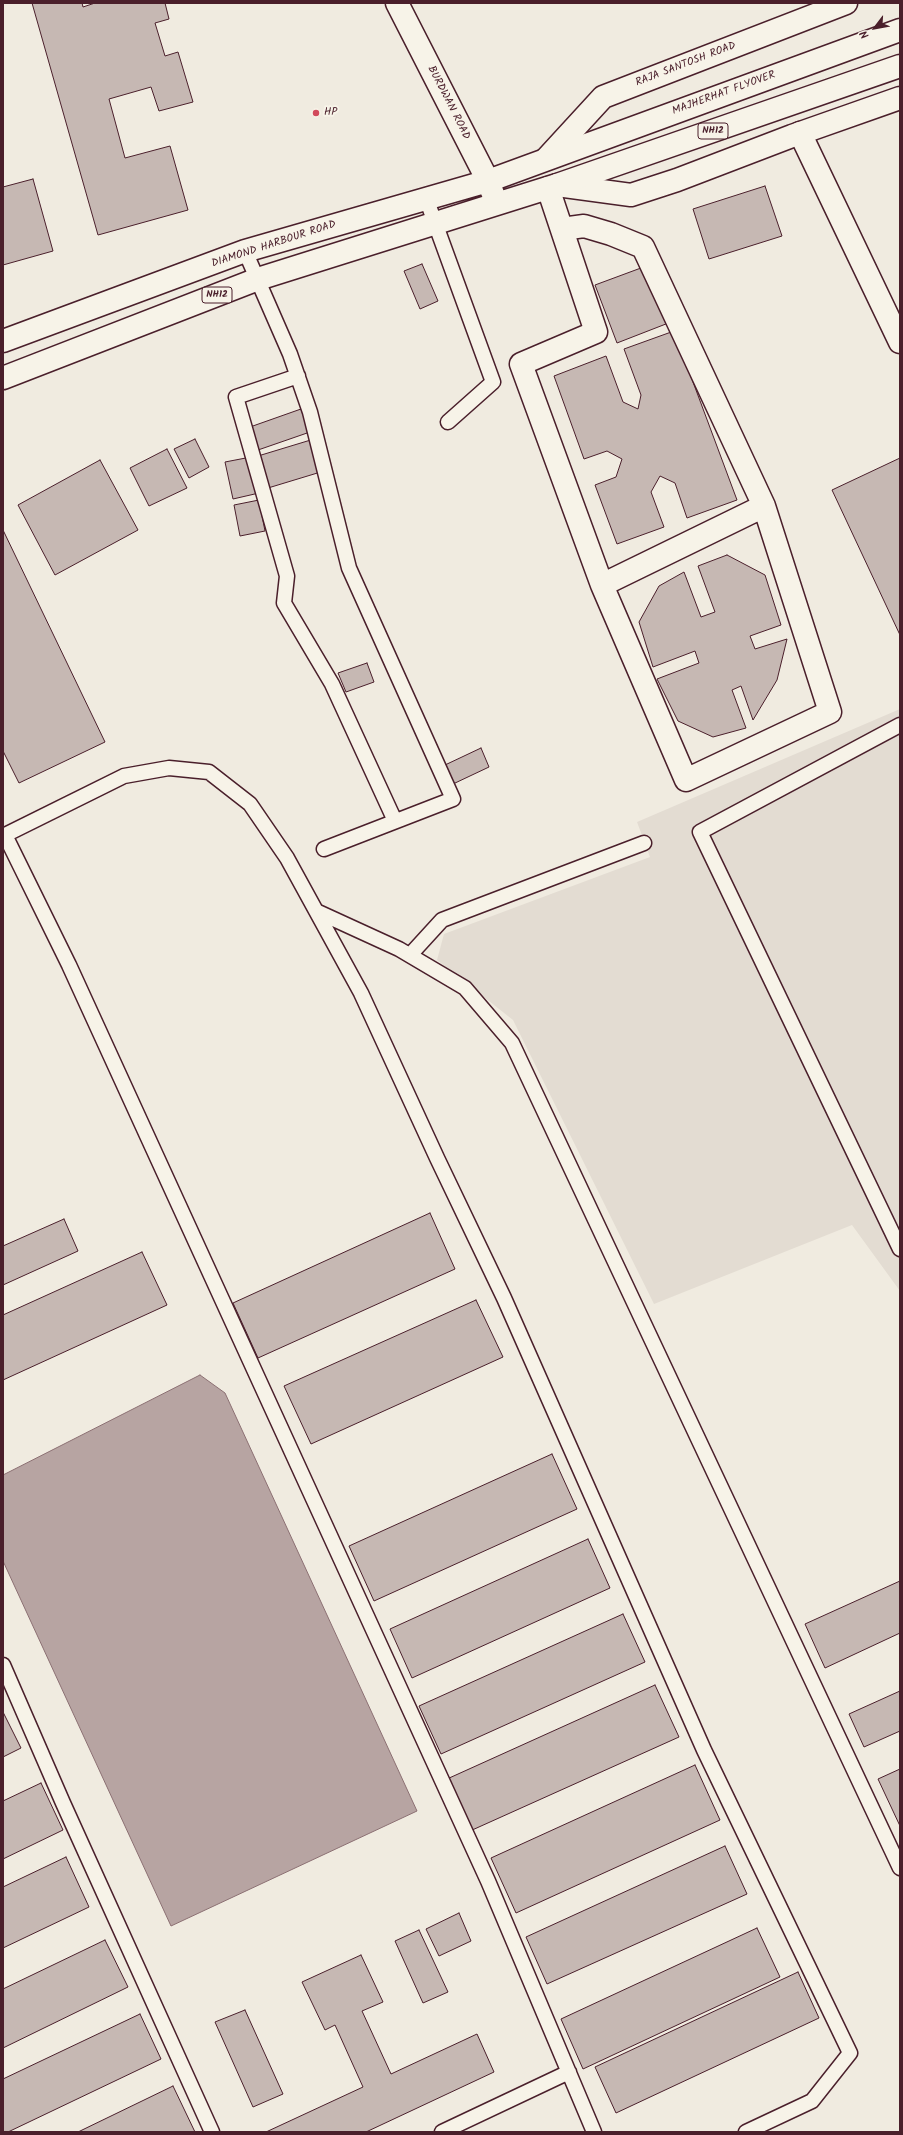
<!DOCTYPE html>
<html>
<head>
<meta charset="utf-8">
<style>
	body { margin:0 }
	#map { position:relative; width:903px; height:2135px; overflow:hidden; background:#f0ebe0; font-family:Kalam,sans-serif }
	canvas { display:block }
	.frame { position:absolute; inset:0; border:4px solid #4a1f2b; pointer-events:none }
	.north { position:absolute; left:855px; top:8px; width:40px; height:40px; -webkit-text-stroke:3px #f7f3e8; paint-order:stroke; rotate:238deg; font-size:11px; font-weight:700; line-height:16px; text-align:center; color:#4a1f2b }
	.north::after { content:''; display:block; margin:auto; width:14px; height:18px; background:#4a1f2b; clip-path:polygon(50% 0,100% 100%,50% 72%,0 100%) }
</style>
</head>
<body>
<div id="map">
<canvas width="903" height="2135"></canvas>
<div class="frame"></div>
<div class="north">N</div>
</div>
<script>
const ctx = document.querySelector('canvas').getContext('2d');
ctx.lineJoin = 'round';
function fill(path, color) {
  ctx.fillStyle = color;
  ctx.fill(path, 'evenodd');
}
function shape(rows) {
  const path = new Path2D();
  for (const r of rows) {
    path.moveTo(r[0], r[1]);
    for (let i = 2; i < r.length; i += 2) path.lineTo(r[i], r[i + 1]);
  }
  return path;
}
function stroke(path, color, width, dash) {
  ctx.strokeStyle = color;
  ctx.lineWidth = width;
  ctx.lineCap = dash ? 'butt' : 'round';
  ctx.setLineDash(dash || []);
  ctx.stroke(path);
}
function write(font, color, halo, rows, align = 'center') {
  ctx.font = font + ' Kalam,sans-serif';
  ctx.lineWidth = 4;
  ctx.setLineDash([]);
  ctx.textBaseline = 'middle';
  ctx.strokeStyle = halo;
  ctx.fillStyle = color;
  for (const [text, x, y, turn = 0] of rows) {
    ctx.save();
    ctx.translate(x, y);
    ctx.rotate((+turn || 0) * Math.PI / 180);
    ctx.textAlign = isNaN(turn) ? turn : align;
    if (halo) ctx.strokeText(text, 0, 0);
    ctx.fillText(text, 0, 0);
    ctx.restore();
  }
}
fill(shape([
	[900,709,900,1291,852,1225,654,1304,513,1020,437,960,444,934,650,857,637,822]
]), '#e3dcd2');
const water = shape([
	[200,1375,225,1393,417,1811,171,1926,3,1561,3,1475,200,1375]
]);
fill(water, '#b7a4a2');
stroke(water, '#8b6f72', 1);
const building = shape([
	[32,3,82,3,83,7,95,3,165,3,169,19,155,23,165,56,178,52,193,102,159,111,151,87,109,99,125,158,170,146,188,210,98,235,32,3],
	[33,179,53,251,3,265,3,187,33,179],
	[765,186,782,236,709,259,693,209,765,186],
	[422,264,438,301,420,309,404,271,422,264],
	[649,265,671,322,617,343,595,285,649,265],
	[674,331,737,500,687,518,675,483,660,476,651,492,664,527,617,544,595,485,616,477,622,459,607,451,584,459,554,376,606,356,623,402,638,409,641,395,624,349,674,331],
	[301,409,310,432,258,450,250,427,301,409],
	[195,439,209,467,189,478,174,449,195,439],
	[314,439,324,471,268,488,258,456,314,439],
	[167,449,187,488,149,506,130,468,167,449],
	[251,457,259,493,233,499,225,462,251,457],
	[900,458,900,635,832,490,900,458],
	[100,460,138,530,55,575,18,505,100,460],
	[259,500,265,531,240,536,234,505,259,500],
	[3,530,105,742,19,783,3,751,3,530],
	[727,555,765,575,781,625,750,636,755,649,787,639,777,680,753,720,741,686,732,690,746,728,713,737,678,721,657,679,699,663,695,651,653,667,639,622,659,586,684,572,701,617,715,612,698,566,727,555],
	[367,663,374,682,346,692,338,673,367,663],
	[481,748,489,767,453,784,445,765,481,748],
	[430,1213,455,1269,258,1358,233,1303,430,1213],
	[64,1219,78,1251,3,1285,3,1246,64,1219],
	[142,1252,167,1305,3,1380,3,1315,142,1252],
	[476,1300,503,1357,311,1444,284,1386,476,1300],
	[552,1454,577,1509,374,1601,349,1546,552,1454],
	[588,1539,610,1588,412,1678,390,1629,588,1539],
	[900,1581,900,1633,825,1668,805,1624,900,1581],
	[623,1614,645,1662,441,1754,419,1706,623,1614],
	[655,1685,679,1737,470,1831,447,1779,655,1685],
	[900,1691,900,1731,864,1747,849,1714,900,1691],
	[3,1712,21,1748,3,1757,3,1712],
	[695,1765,720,1820,516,1913,491,1858,695,1765],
	[900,1769,900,1826,878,1779,900,1769],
	[41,1783,63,1830,3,1859,3,1801,41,1783],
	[725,1846,747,1894,547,1984,526,1937,725,1846],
	[66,1857,89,1907,3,1948,3,1887,66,1857],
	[459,1913,471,1941,439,1956,426,1929,459,1913],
	[757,1928,780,1977,583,2069,561,2019,757,1928],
	[419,1930,448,1992,423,2003,395,1941,419,1930],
	[105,1940,128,1987,3,2048,3,1989,105,1940],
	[361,1955,383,2002,362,2011,391,2074,477,2034,494,2072,366,2132,266,2132,363,2087,335,2025,325,2030,302,1982,361,1955],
	[798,1972,819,2018,616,2113,595,2067,798,1972],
	[245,2010,283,2094,253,2107,215,2022,245,2010],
	[140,2014,161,2059,8,2132,3,2132,3,2079,140,2014],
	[173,2086,195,2132,78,2132,173,2086]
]);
fill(building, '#c6b8b3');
stroke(building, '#4a1f2b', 1);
const service = shape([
	[426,198,493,382,448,422],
	[245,251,290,354,310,412,349,568,453,799,324,849],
	[298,376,236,397,287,576,284,603,332,684,395,821],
	[900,725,700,832,900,1249],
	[5,835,69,965,488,1881,594,2132],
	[3,836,124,776,169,768,209,772,250,804,287,858,361,993,437,1158,504,1298,704,1750,850,2053,812,2101,746,2132],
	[316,911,399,949,465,988,512,1043,900,1868],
	[410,955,442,920,644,843],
	[3,1665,63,1803,212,2132],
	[442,2132,569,2072]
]);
const minor = shape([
	[800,133,900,342],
	[548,188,596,332,521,364,602,585,686,780,830,712,764,506,643,247,611,234,584,226,562,229],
	[602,585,764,506]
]);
const secondary = shape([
	[547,158,603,97,846,3],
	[557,185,631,195,677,180,792,136,900,98]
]);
const trunk = shape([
	[397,3,488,181,493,194],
	[3,341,245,251,488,181,900,30],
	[3,378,258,279,557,185,900,66]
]);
stroke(service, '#4a1f2b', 17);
stroke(minor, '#4a1f2b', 25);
stroke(secondary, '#4a1f2b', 25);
stroke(trunk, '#4a1f2b', 25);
stroke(service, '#f7f3e8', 14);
stroke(minor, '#f7f3e8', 22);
stroke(secondary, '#f7f3e8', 22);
stroke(trunk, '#f7f3e8', 22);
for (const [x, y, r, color] of [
	[316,113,4,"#d1495b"]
]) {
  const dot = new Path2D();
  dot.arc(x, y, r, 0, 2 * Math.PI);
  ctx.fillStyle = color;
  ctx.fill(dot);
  stroke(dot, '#f7f3e8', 1.5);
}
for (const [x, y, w] of [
	[713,131,30],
	[217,295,30]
]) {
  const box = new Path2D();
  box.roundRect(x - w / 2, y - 8, w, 16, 3);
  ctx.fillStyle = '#f7f3e8';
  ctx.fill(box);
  stroke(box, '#4a1f2b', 1);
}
write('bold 10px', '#4a1f2b', null, [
	["NH12",713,131],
	["NH12",217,295]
]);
write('11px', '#4a1f2b', '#f7f3e8', [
	["RAJA SANTOSH ROAD",686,65,-21],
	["MAJHERHAT FLYOVER",724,94,-20],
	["BURDWAN ROAD",448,103,63],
	["DIAMOND HARBOUR ROAD",274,245,-18]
]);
write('11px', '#4a1f2b', '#f7f3e8', [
	["HP",324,113]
], 'left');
</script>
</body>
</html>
